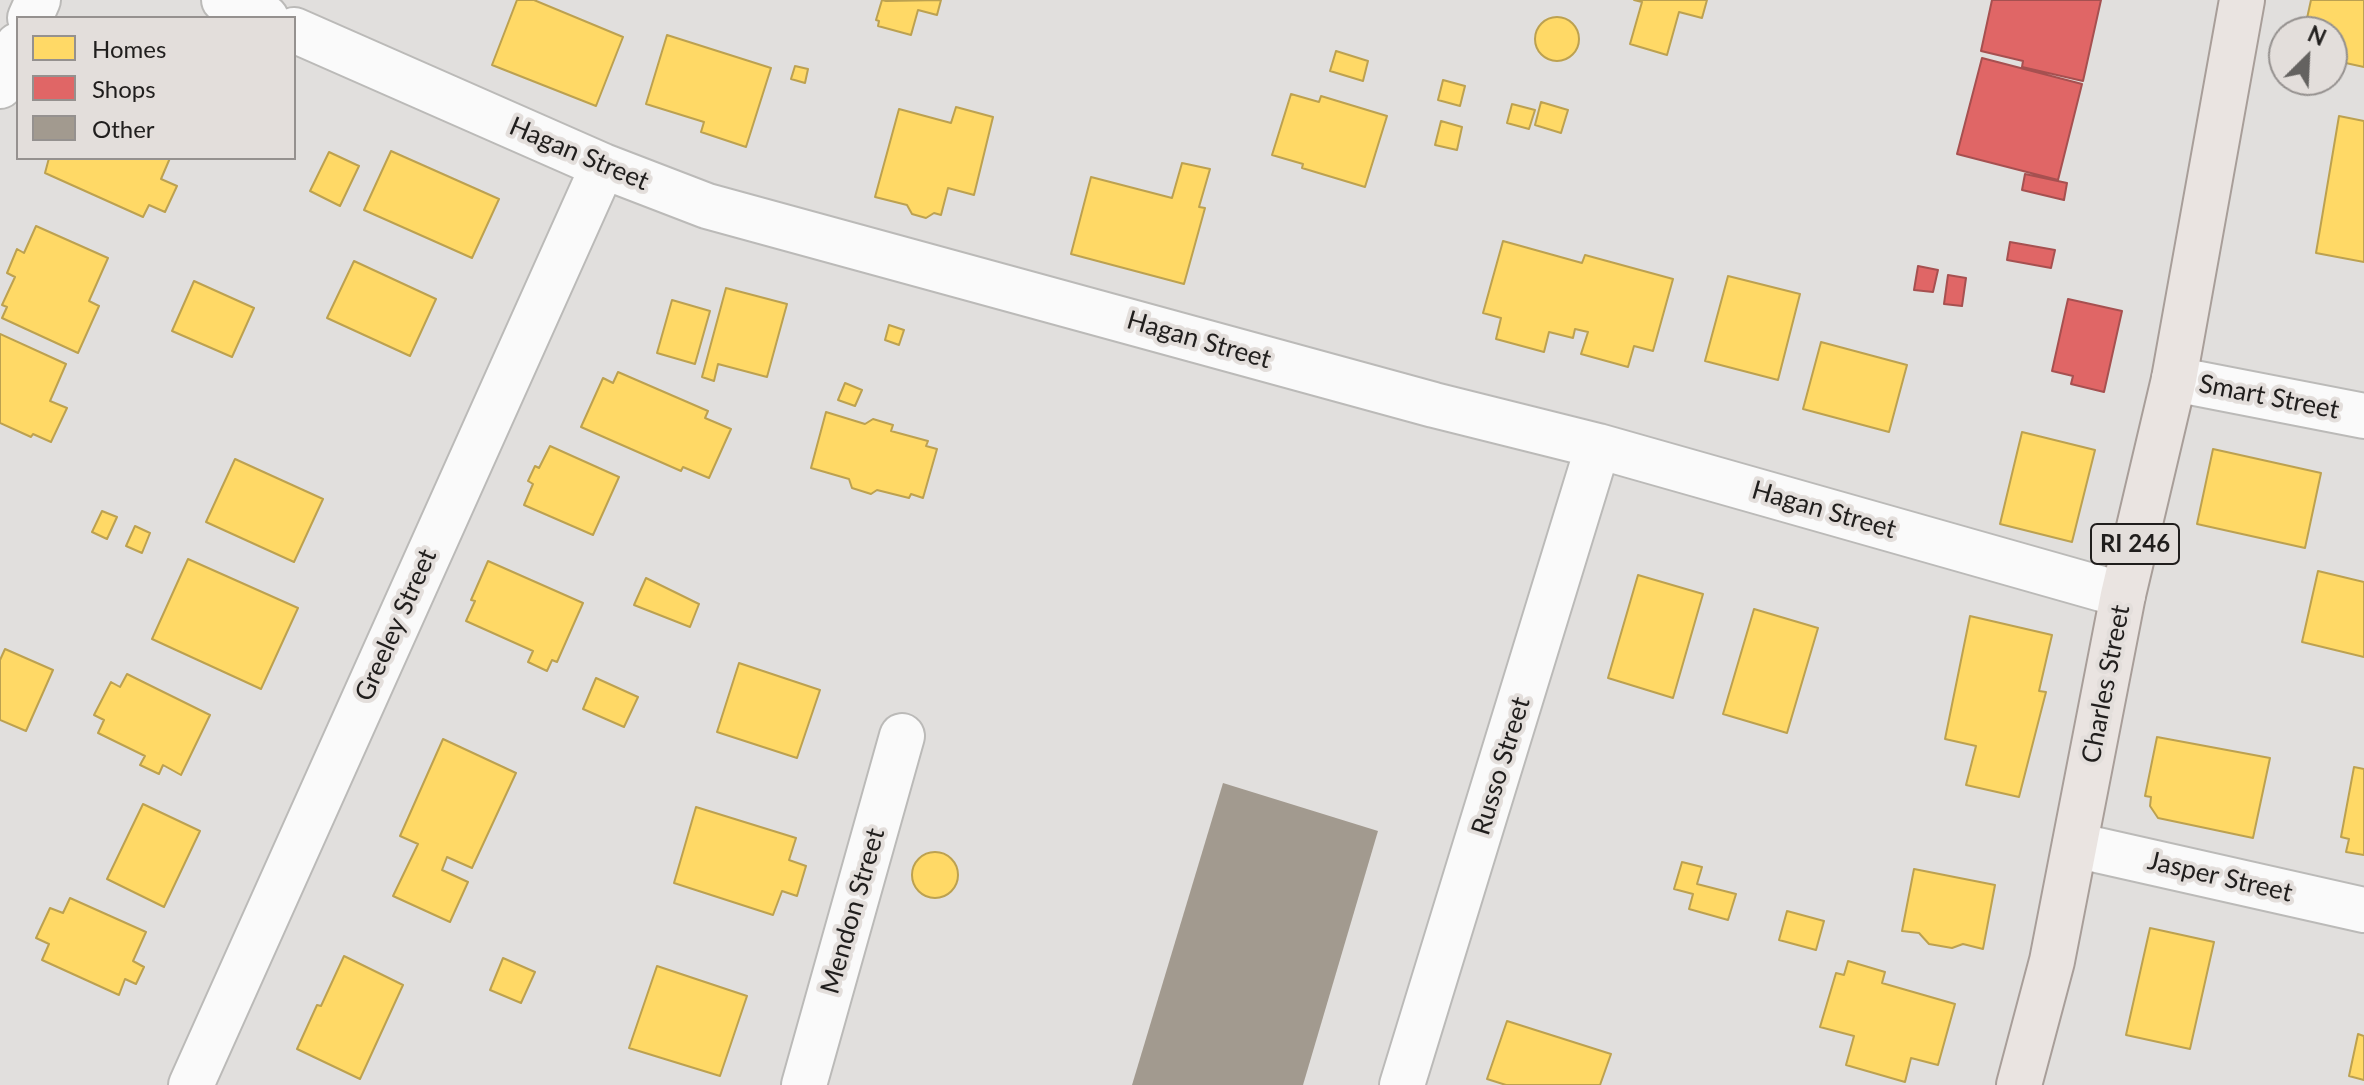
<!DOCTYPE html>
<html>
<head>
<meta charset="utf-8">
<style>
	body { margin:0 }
	#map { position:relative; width:2364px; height:1085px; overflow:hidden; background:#e1dfdd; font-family:Lato,sans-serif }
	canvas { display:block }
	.legend { position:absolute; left:16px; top:16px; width:280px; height:144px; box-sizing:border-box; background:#e3dedb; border:2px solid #95918f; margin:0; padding:10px 14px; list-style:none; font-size:24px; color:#201e1d }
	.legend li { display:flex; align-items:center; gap:16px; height:40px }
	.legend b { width:40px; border:2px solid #95918f }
	.north { position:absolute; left:2268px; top:16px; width:80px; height:80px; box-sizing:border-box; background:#e3dedb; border:2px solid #95918f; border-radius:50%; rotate:24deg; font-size:22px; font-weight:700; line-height:32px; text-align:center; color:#201e1d }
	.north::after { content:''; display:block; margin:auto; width:28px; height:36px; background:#646260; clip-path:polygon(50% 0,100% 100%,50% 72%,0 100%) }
</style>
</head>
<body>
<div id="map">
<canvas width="2364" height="1085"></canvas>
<ul class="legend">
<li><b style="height:22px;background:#ffd966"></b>Homes</li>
<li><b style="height:22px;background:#e06666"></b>Shops</li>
<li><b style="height:22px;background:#a29a8f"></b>Other</li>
</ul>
<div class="north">N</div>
</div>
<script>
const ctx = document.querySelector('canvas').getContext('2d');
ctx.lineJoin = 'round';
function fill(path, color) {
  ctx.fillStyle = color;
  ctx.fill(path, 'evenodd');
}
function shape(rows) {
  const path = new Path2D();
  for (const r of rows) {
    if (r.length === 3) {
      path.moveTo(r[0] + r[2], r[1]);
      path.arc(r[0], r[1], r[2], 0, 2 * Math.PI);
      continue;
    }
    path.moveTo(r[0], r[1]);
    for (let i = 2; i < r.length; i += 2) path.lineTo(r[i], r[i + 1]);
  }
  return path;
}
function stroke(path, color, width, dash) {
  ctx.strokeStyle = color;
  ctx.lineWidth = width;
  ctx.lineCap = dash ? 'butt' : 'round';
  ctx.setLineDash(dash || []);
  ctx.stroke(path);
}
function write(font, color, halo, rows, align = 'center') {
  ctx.font = font + ' Lato,sans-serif';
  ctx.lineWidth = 8;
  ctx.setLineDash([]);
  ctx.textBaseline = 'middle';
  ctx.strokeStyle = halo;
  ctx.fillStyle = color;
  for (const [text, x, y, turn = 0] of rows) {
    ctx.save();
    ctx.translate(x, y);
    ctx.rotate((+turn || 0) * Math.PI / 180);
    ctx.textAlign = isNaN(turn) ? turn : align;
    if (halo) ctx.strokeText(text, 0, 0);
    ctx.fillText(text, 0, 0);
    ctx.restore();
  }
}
const homes = shape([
	[517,0,534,0,623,37,596,106,492,65,517,0],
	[882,0,886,1,941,0,937,15,918,10,911,35,878,26,879,21,876,20,882,0],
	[1634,0,1707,0,1702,18,1679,12,1667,55,1630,44,1642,2,1634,0],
	[2311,0,2364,0,2364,67,2332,60,2332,32,2304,32,2311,0],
	[1557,39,22],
	[667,35,771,68,746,147,701,132,704,122,646,104,667,35],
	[1336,51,1368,61,1363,81,1330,71,1336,51],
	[795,66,808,69,805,83,791,79,795,66],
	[1443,80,1465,86,1460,106,1438,100,1443,80],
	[1291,94,1319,102,1321,96,1387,116,1365,187,1302,168,1303,164,1272,155,1291,94],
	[1541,102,1568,110,1561,133,1535,125,1541,102],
	[1512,104,1535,110,1529,129,1507,123,1512,104],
	[956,107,993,117,974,195,948,188,941,215,934,213,926,218,912,214,907,205,875,197,899,109,951,123,956,107],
	[2339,116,2364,121,2364,262,2316,253,2339,116],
	[1441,121,1462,127,1457,150,1435,145,1441,121],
	[391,151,499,199,472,258,364,210,391,151],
	[329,152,359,166,340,206,310,191,329,152],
	[49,158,170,158,161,179,177,186,165,212,149,205,143,217,45,173,49,158],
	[1182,163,1210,169,1199,207,1205,208,1184,284,1071,254,1091,177,1172,198,1182,163],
	[36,226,108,258,89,301,99,306,78,353,2,318,7,307,2,305,15,277,7,273,17,249,24,253,36,226],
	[1503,241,1582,263,1585,255,1673,279,1653,351,1634,346,1628,367,1581,354,1588,332,1575,329,1573,338,1549,332,1544,352,1496,339,1501,318,1483,313,1503,241],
	[354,261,436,299,410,356,327,318,354,261],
	[1728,276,1800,294,1778,380,1705,361,1728,276],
	[194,281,254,308,232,357,172,331,194,281],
	[726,288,787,304,767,377,718,364,714,381,702,377,726,288],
	[672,300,710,311,695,364,657,353,672,300],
	[889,325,904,330,899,345,885,340,889,325],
	[0,334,66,364,50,401,67,408,51,442,33,434,31,437,0,423,0,334],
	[1821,342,1907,365,1889,432,1803,409,1821,342],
	[618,372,708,411,705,418,731,429,709,478,683,467,681,471,581,427,603,378,613,383,618,372],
	[845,383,862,390,855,406,838,400,845,383],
	[826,412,865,424,873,419,893,425,891,431,928,441,926,446,937,449,923,498,911,494,909,498,877,490,871,494,852,488,849,479,811,468,826,412],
	[2022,432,2095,450,2072,542,2000,524,2022,432],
	[550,446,619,477,593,535,524,505,533,484,528,481,535,466,539,468,550,446],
	[2213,449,2321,473,2305,548,2197,524,2213,449],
	[235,459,323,499,294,562,206,522,235,459],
	[102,511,117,517,107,539,92,532,102,511],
	[135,526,150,533,142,553,126,546,135,526],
	[188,559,298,608,261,689,152,639,188,559],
	[488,561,583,603,557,662,552,660,547,671,528,662,533,651,466,621,475,601,471,600,488,561],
	[2318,571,2364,582,2364,657,2302,642,2318,571],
	[1638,575,1703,594,1673,698,1608,678,1638,575],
	[646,578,699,604,690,627,634,605,646,578],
	[1754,609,1818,628,1787,733,1723,714,1754,609],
	[1970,616,2052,635,2039,691,2046,692,2019,797,1966,785,1976,746,1945,739,1970,616],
	[5,649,53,670,26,731,0,720,0,660,5,649],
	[739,663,820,690,797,758,717,732,739,663],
	[127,674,210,715,181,775,163,765,159,774,140,765,145,756,98,733,104,720,94,715,111,682,120,687,127,674],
	[596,678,638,697,624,727,583,709,596,678],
	[2157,737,2270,758,2253,838,2158,818,2150,806,2151,797,2145,796,2157,737],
	[443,739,516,773,472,868,447,857,442,870,468,882,450,922,393,896,418,844,400,836,443,739],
	[2354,767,2364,769,2364,855,2346,852,2349,839,2341,837,2354,767],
	[143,804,200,831,164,907,107,879,143,804],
	[696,807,796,838,789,860,806,866,797,896,782,891,773,915,674,883,696,807],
	[935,875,23],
	[1682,862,1702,867,1697,884,1736,894,1728,920,1689,909,1693,894,1674,889,1682,862],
	[1914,869,1995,885,1983,949,1963,944,1952,948,1929,944,1919,933,1902,931,1914,869],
	[70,898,146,932,133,961,144,967,136,984,125,979,119,995,42,960,49,944,36,938,50,908,63,913,70,898],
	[1787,911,1824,921,1816,950,1779,940,1787,911],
	[2150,928,2214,942,2190,1049,2126,1035,2150,928],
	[344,956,403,985,360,1079,297,1049,317,1005,321,1006,344,956],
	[503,958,535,972,521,1003,490,990,503,958],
	[1848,961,1885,972,1882,983,1955,1004,1938,1065,1911,1058,1905,1082,1846,1065,1854,1036,1820,1027,1836,973,1844,975,1848,961],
	[657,966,747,996,720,1076,629,1048,657,966],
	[1507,1021,1611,1054,1600,1085,1506,1085,1487,1079,1507,1021],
	[2358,1034,2364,1036,2364,1080,2349,1076,2358,1034]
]);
fill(homes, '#ffd966');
stroke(homes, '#bca150', 2);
const shops = shape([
	[1992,0,2101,0,2083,81,2022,67,2023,61,1981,51,1992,0],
	[1982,58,2082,84,2058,180,1957,154,1982,58],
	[2025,174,2067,183,2064,200,2022,190,2025,174],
	[2010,242,2055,250,2051,268,2007,260,2010,242],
	[1918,266,1938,270,1933,292,1914,290,1918,266],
	[1948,275,1966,278,1962,306,1944,304,1948,275],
	[2068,299,2122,311,2104,392,2071,384,2073,376,2052,371,2068,299]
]);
fill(shops, '#e06666');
stroke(shops, '#a65050', 2);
fill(shape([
	[1223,783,1378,831,1303,1085,1132,1085]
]), '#a29a8f');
const minor = shape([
	[224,0,266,18],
	[30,18,38,0],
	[294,30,603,166,707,206,1434,405,1598,446,2123,595],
	[0,86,18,45],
	[2174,379,2364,416],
	[2075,845,2364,910],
	[191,1085,603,166],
	[804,1085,902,736],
	[1402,1085,1598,446]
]);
const major = shape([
	[2019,1085,2052,961,2123,595,2174,379,2242,0]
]);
stroke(minor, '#bbbab8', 48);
stroke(major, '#a89e99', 48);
stroke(minor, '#fafafa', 44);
stroke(major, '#eae4e1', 44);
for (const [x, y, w] of [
	[2135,544,88]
]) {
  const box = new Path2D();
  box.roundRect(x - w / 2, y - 20, w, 40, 6);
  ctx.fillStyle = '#e3dedb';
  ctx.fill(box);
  stroke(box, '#201e1d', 2);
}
write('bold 24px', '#201e1d', null, [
	["RI 246",2135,544]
]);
write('26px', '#201e1d', '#e3dedb', [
	["Hagan Street",579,154,23],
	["Hagan Street",1199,340,16],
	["Smart Street",2269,397,11],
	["Hagan Street",1824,510,16],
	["Greeley Street",396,625,-66],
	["Charles Street",2106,684,-79],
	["Russo Street",1501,766,-73],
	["Jasper Street",2220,877,13],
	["Mendon Street",853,911,-74]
]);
</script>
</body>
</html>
